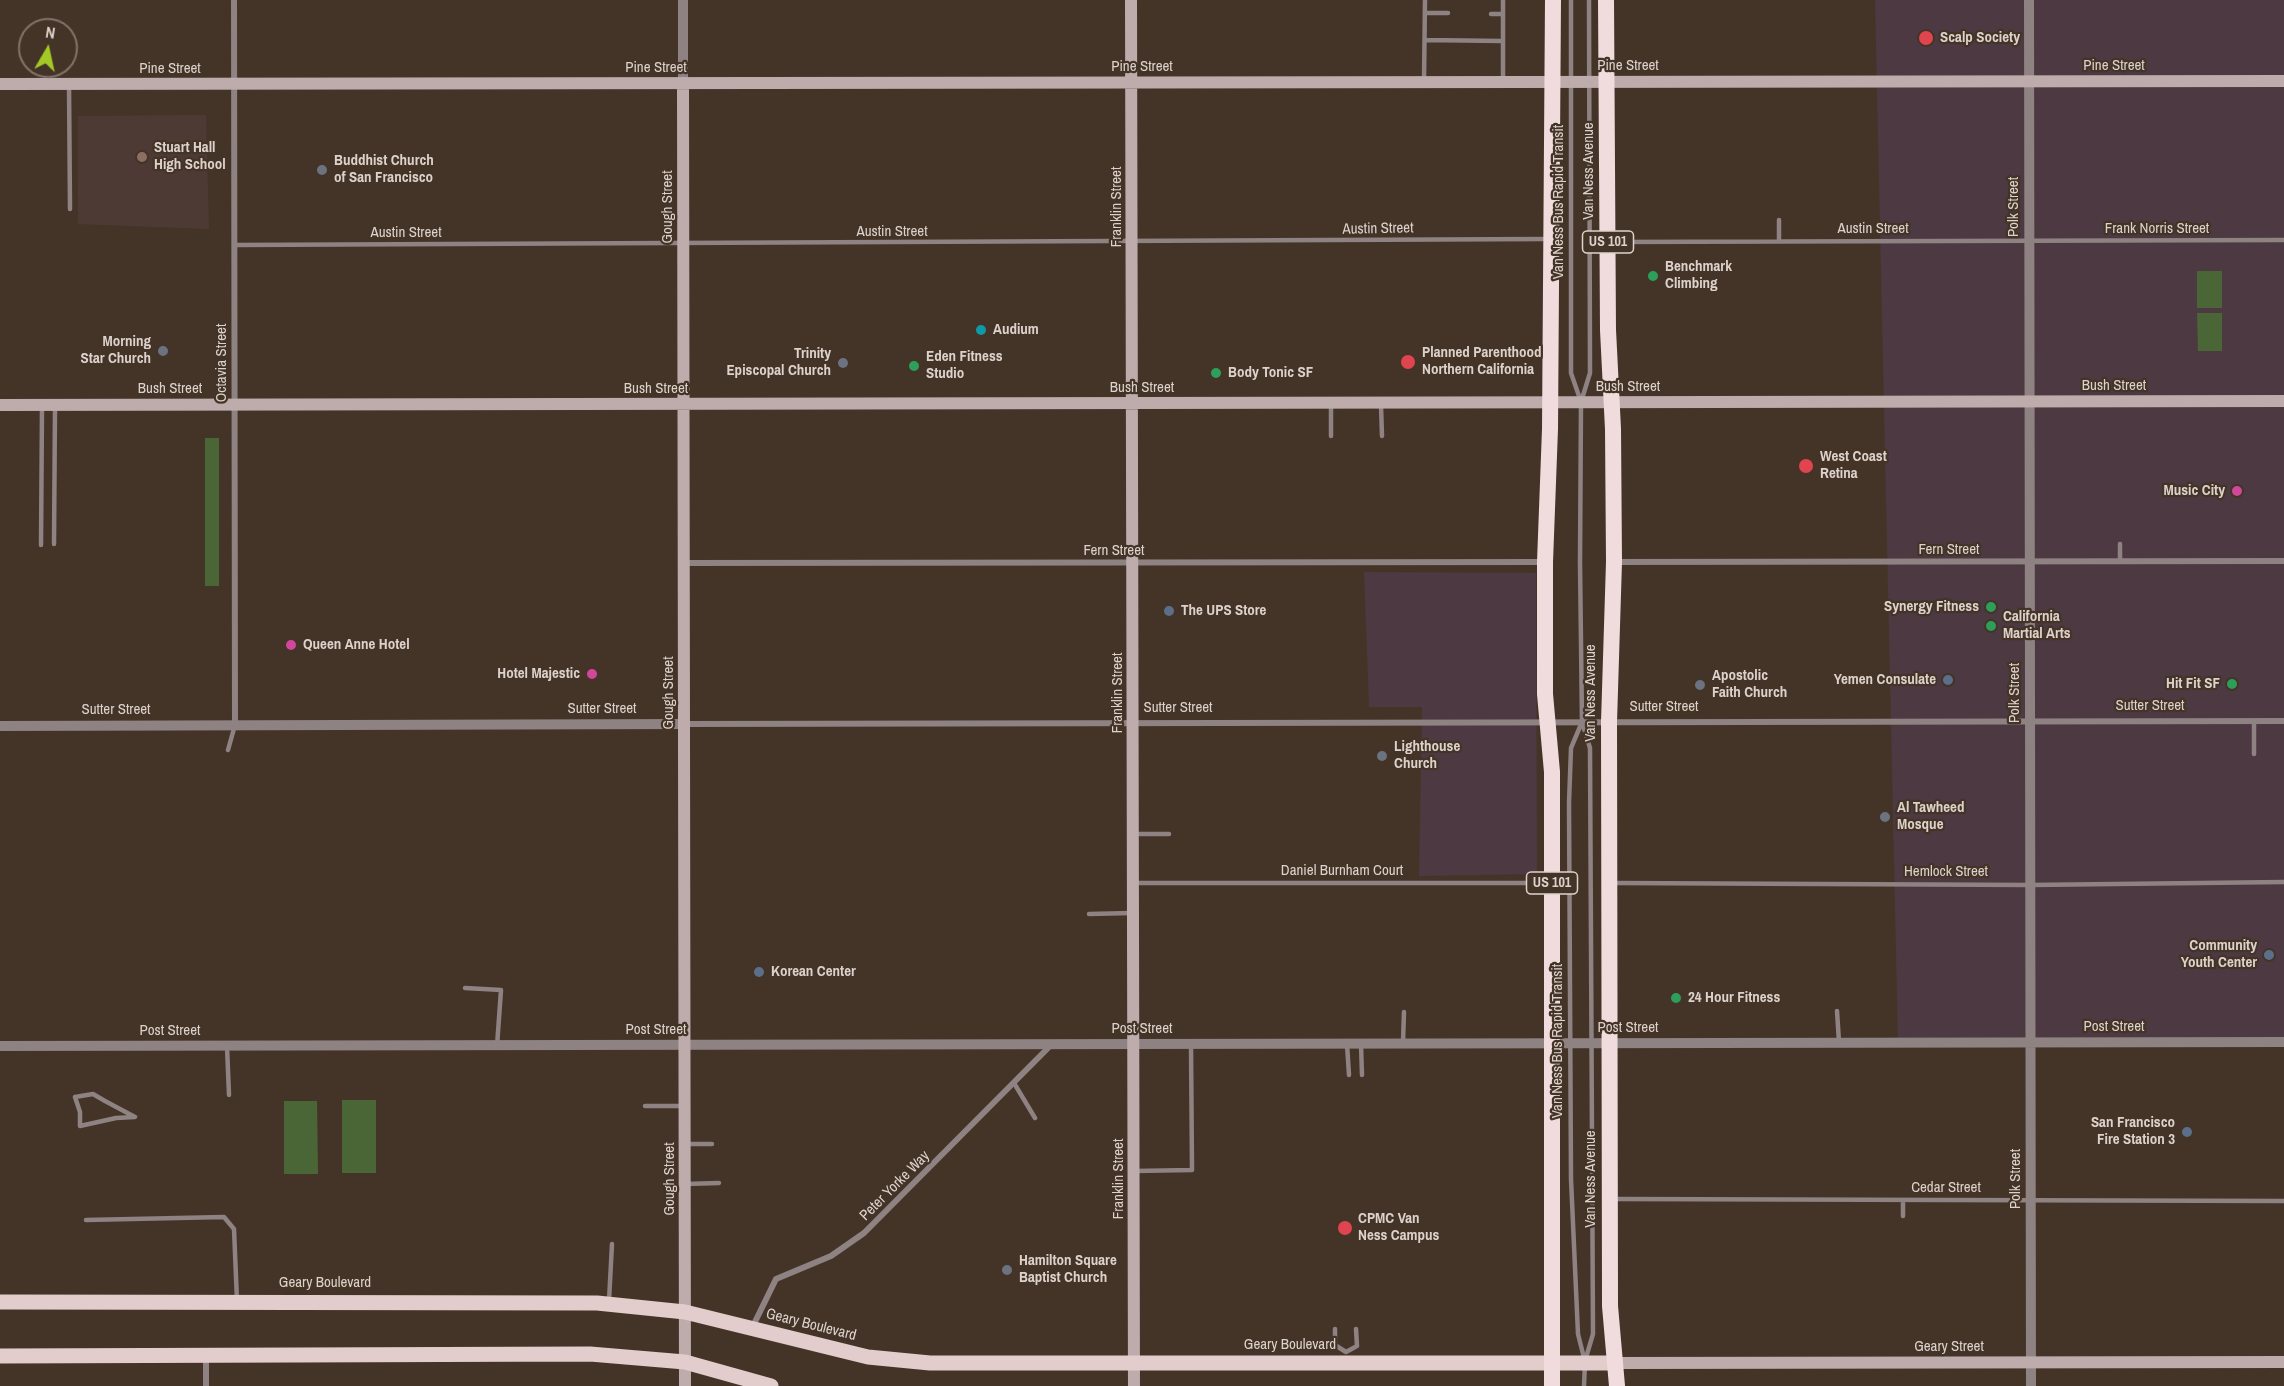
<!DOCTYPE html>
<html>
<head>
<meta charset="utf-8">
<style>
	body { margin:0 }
	#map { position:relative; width:2284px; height:1386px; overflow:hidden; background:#443428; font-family:"Archivo Narrow",sans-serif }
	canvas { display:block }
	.north { position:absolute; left:18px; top:18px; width:60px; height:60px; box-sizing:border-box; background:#443428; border:2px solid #817369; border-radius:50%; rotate:9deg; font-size:16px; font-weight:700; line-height:24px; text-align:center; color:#ddd2cb }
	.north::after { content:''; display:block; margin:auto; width:21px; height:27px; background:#a3c926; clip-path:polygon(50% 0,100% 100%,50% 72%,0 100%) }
</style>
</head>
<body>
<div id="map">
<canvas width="2284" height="1386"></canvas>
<div class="north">N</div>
</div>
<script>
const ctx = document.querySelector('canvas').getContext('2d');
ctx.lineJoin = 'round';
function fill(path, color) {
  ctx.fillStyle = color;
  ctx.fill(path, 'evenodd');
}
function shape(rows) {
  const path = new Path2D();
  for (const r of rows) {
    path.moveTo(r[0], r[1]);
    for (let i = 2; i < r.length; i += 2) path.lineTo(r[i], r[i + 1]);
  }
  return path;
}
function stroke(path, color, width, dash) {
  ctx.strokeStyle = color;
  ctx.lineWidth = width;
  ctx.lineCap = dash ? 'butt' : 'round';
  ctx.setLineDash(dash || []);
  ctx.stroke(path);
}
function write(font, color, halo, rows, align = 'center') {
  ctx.font = font + ' "Archivo Narrow",sans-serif';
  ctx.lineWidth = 4.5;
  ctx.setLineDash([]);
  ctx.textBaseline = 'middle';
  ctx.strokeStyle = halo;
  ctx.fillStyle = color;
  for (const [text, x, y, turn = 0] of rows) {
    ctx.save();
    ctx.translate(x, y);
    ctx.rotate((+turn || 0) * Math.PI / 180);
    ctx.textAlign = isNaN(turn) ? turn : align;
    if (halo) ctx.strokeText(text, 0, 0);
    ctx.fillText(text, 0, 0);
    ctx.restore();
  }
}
fill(shape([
	[1875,0,2284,0,2284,1042,1898,1043],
	[1364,572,1536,573,1537,874,1419,876,1422,707,1369,707]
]), '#4d3941');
fill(shape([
	[206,115,209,229,78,224,78,116]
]), '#4e3a35');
fill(shape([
	[2197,271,2222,271,2222,308,2197,308],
	[2197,313,2222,313,2222,351,2198,351],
	[205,438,219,438,219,586,205,586],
	[342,1100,376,1100,376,1173,342,1173],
	[284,1101,317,1101,318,1174,284,1174]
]), '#4b6636');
stroke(shape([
	[1571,0,1571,373,1580,399],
	[1425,13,1448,13],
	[1491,14,1503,14],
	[1425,40,1502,41],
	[1424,81,1425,0],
	[1503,81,1503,0],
	[69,84,70,209],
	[1779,220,1779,241],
	[1611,242,2284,240],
	[234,245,1548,239],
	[1331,405,1331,436],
	[1381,405,1382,436],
	[54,544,55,407],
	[41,545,42,407],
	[2120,561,2120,544],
	[1582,722,1571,748,1569,803,1571,1179,1578,1334,1585,1362,1584,1386],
	[228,750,235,725],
	[2254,754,2254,721],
	[1133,834,1169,834],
	[1134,883,1549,883],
	[1614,883,2030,885,2284,882],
	[1089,914,1131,913],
	[465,988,501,990,497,1046],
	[1837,1011,1839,1042],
	[1403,1042,1404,1012],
	[1347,1044,1349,1075],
	[1361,1045,1362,1075],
	[227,1046,229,1095],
	[1014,1083,1035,1118],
	[93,1094,105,1101,135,1117,116,1118,80,1126,80,1112,75,1097,93,1094],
	[645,1106,682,1106],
	[685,1144,712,1144],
	[1134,1171,1192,1170,1191,1045],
	[685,1184,719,1183],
	[1615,1199,2284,1201],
	[1903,1216,1903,1200],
	[86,1220,224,1217,234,1229,237,1301],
	[609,1301,612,1244],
	[1335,1329,1335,1345,1346,1352],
	[1346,1352,1357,1346,1356,1329],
	[1585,1361,1593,1334,1590,748,1582,722,1580,563,1581,402,1590,373,1589,0]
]), '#8e8282', 4.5);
stroke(shape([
	[234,0,235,725],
	[1614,562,2284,561],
	[684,563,1544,562],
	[684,724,2284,721],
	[752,1328,776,1279,831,1256,864,1233,1052,1044],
	[206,1357,206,1386]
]), '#8e8282', 6);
stroke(shape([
	[683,0,683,83],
	[2029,0,2031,1386],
	[0,726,684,724],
	[0,1046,2284,1042]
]), '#8e8282', 10);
stroke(shape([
	[1131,0,1134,1386],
	[683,83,685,1386],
	[0,84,2284,81],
	[0,405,2284,401],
	[1615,1363,2284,1362]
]), '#beacac', 12);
stroke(shape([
	[0,1302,597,1303,685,1312,868,1357,930,1363,1615,1363],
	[0,1356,590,1354,685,1362,771,1386]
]), '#e3cccc', 15);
stroke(shape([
	[1606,0,1608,330,1613,429,1614,562,1609,722,1610,1306,1617,1386],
	[1552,1386,1552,772,1545,694,1545,562,1550,429,1553,0]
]), '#f0dcdc', 16);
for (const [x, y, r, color] of [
	[1926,38,8,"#e0444e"],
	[142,157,6,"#8d6e63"],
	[322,170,6,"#6b7280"],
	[1653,276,6,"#2e9e5b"],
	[981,330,6,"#0f9aa8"],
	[163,351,6,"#6b7280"],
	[1408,362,8,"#e0444e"],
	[843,363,6,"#6b7280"],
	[914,366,6,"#2e9e5b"],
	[1216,373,6,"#2e9e5b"],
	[1806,466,8,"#e0444e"],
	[2237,491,6,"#d1479c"],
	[1991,607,6,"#2e9e5b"],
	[1169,611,6,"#5c6f8a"],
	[1991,626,6,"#2e9e5b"],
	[291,645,6,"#d1479c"],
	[592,674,6,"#d1479c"],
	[1948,680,6,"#5c6f8a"],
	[2232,684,6,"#2e9e5b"],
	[1700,685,6,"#6b7280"],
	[1382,756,6,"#6b7280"],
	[1885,817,6,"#6b7280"],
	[2269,955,6,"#5c6f8a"],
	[759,972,6,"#5c6f8a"],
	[1676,998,6,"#2e9e5b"],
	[2187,1132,6,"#5c6f8a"],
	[1345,1228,8,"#e0444e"],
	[1007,1270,6,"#6b7280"]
]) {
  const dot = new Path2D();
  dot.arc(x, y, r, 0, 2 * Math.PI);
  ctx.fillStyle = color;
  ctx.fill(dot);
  stroke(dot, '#443428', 2);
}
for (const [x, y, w] of [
	[1608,242,51],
	[1552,883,51]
]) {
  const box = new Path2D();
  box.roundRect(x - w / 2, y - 11, w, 22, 4.5);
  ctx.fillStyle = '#443428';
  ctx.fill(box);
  stroke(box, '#ddd2cb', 1.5);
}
write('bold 14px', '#ddd2cb', null, [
	["US 101",1608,242],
	["US 101",1552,883]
]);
write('bold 15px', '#ddd2cb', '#443428', [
	["Scalp Society",1940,38],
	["Stuart Hall",154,148],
	["High School",154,165],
	["Buddhist Church",334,161],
	["of San Francisco",334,178],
	["Benchmark",1665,267],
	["Climbing",1665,284],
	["Audium",993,330],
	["Morning",151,342,"right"],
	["Star Church",151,359,"right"],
	["Planned Parenthood",1422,353],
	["Northern California",1422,370],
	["Trinity",831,354,"right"],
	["Episcopal Church",831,371,"right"],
	["Eden Fitness",926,357],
	["Studio",926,374],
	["Body Tonic SF",1228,373],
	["West Coast",1820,457],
	["Retina",1820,474],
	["Music City",2225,491,"right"],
	["Synergy Fitness",1979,607,"right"],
	["The UPS Store",1181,611],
	["California",2003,617],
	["Martial Arts",2003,634],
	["Queen Anne Hotel",303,645],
	["Hotel Majestic",580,674,"right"],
	["Apostolic",1712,676],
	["Faith Church",1712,693],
	["Yemen Consulate",1936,680,"right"],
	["Hit Fit SF",2220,684,"right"],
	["Lighthouse",1394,747],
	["Church",1394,764],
	["Al Tawheed",1897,808],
	["Mosque",1897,825],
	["Community",2257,946,"right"],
	["Youth Center",2257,963,"right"],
	["Korean Center",771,972],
	["24 Hour Fitness",1688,998],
	["San Francisco",2175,1123,"right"],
	["Fire Station 3",2175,1140,"right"],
	["CPMC Van",1358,1219],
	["Ness Campus",1358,1236],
	["Hamilton Square",1019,1261],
	["Baptist Church",1019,1278]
], 'left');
write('15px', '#ddd2cb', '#443428', [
	["Pine Street",1628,66],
	["Pine Street",2114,66],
	["Pine Street",1142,67],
	["Pine Street",656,68],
	["Pine Street",170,69],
	["Van Ness Avenue",1589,171,-90],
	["Van Ness Bus Rapid Transit",1559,202,-90],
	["Gough Street",668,207,-90],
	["Franklin Street",1117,207,-90],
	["Polk Street",2014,207,-90],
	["Austin Street",1378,229,-1],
	["Austin Street",1873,229],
	["Frank Norris Street",2157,229],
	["Austin Street",892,232],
	["Austin Street",406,233],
	["Octavia Street",222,363,-90],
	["Bush Street",2114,386],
	["Bush Street",1628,387],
	["Bush Street",1142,388],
	["Bush Street",170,389],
	["Bush Street",656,389],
	["Fern Street",1949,550],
	["Fern Street",1114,551],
	["Gough Street",669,693,-90],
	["Franklin Street",1118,693,-90],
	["Van Ness Avenue",1591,693,-90],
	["Polk Street",2015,693,-90],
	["Sutter Street",2150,706],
	["Sutter Street",1664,707],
	["Sutter Street",1178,708],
	["Sutter Street",602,709],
	["Sutter Street",116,710],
	["Daniel Burnham Court",1342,871],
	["Hemlock Street",1946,872],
	["Post Street",2114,1027],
	["Post Street",1628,1028],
	["Post Street",1142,1029],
	["Post Street",656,1030],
	["Post Street",170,1031],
	["Van Ness Bus Rapid Transit",1558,1041,-90],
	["Gough Street",670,1179,-90],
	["Franklin Street",1119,1179,-90],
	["Van Ness Avenue",1591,1179,-90],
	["Polk Street",2016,1179,-90],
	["Peter Yorke Way",895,1186,-45],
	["Cedar Street",1946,1188],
	["Geary Boulevard",325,1283],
	["Geary Boulevard",811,1325,14],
	["Geary Boulevard",1290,1345],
	["Geary Street",1949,1347]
]);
</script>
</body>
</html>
